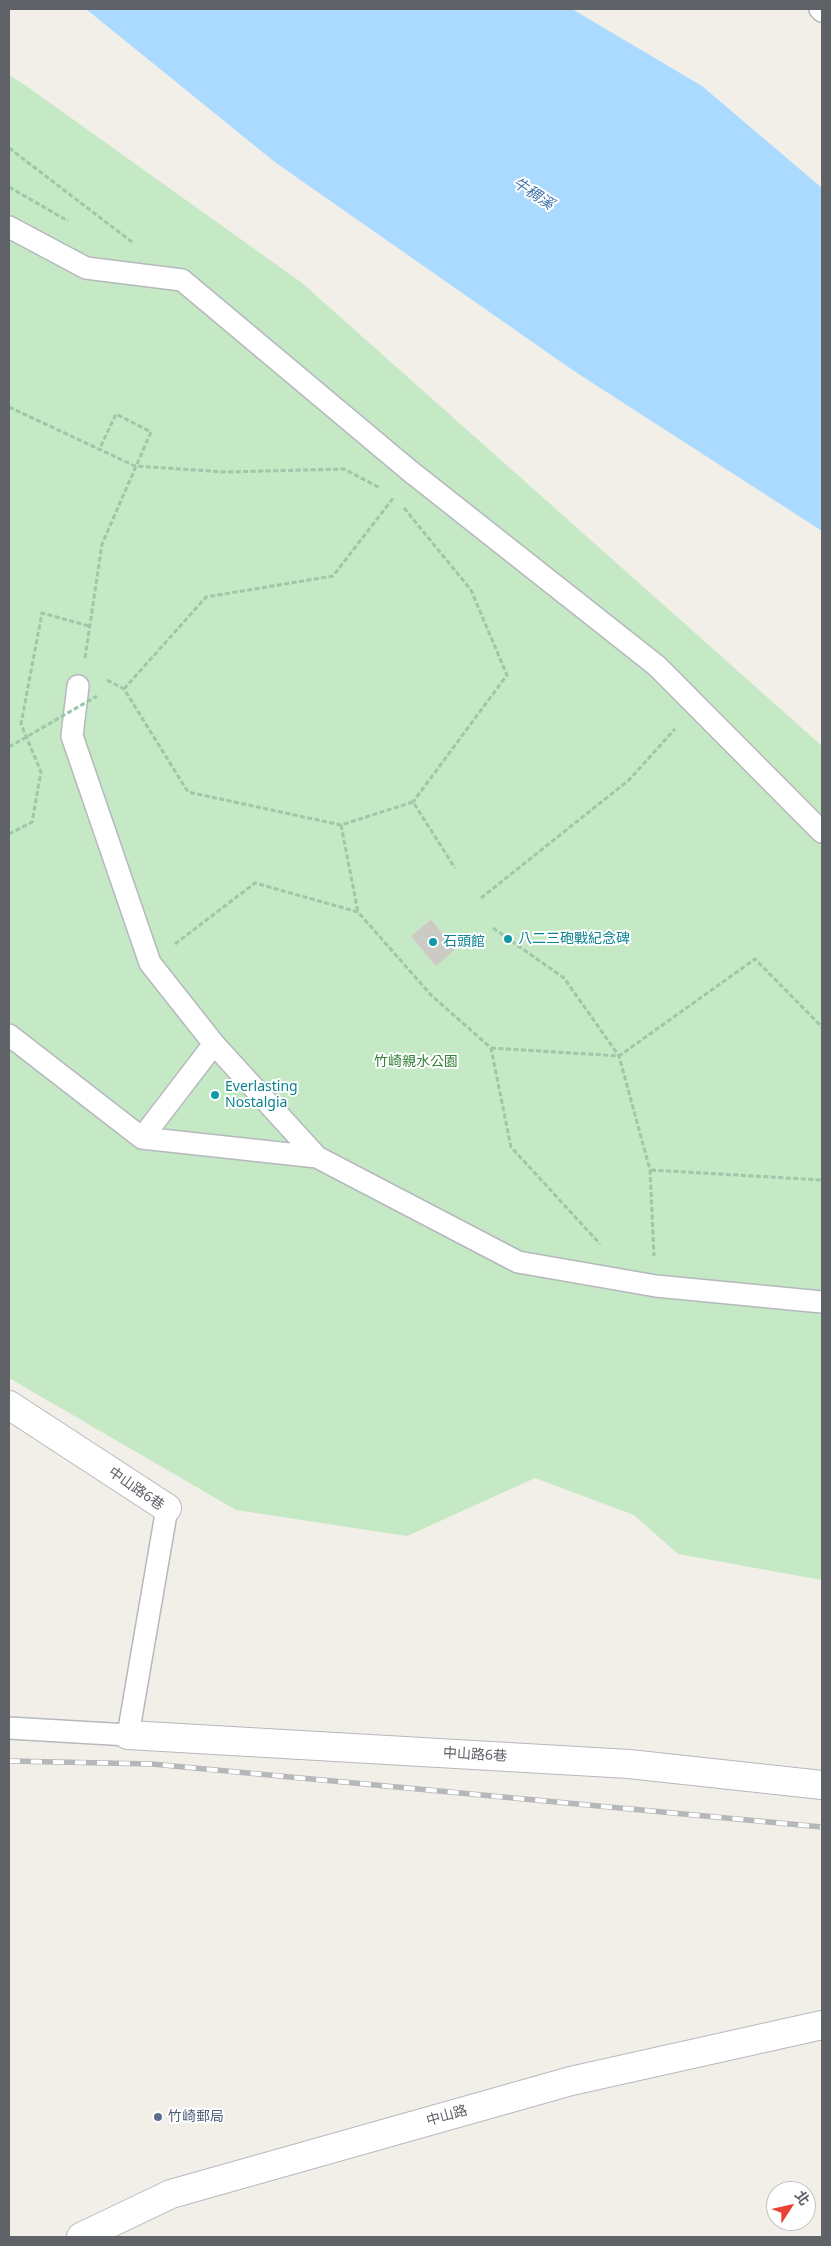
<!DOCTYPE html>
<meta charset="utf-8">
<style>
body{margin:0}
#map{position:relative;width:831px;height:2246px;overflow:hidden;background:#f1efe8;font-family:"Noto Sans","Noto Sans TC",sans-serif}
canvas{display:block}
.frame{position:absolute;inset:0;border:10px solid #5f6368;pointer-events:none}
.north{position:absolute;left:766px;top:2181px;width:50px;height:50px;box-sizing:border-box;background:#fff;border:1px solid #bfc1c3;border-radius:50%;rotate:55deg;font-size:14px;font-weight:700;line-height:20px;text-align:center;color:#5f6368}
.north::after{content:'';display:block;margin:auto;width:18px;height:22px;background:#ea4335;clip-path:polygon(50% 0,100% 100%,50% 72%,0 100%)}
</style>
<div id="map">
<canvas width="831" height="2246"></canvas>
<div class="frame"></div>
<div class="north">北</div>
</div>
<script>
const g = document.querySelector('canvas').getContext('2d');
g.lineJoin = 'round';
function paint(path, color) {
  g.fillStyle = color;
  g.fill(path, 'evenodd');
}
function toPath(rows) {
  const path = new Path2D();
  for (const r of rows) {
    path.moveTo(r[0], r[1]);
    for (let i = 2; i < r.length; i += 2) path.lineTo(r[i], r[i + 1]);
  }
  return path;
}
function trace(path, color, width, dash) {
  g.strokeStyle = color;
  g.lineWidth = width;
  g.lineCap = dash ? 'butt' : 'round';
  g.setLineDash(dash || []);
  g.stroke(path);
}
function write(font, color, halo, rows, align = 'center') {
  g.font = font + ' "Noto Sans","Noto Sans TC",sans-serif';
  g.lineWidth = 4;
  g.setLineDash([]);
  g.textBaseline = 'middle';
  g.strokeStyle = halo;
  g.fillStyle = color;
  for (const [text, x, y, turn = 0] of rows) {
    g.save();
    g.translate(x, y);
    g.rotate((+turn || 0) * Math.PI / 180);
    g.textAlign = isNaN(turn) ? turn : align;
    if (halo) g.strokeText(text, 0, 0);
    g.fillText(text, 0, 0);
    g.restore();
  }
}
paint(toPath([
 [9,75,25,85,302,283,822,746,822,1580,678,1554,634,1515,535,1478,407,1536,236,1510,9,1378]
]), '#c5e8c5');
paint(toPath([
 [86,9,572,9,702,86,822,188,822,531,574,371,276,163]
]), '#aadaff');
const building = toPath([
 [431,920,455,949,436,966,411,936,431,920]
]);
paint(building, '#cccac5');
trace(building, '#d6d1c6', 1);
const lane = toPath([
 [820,9,822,11],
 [9,227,86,268,182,280,410,471,657,666,822,832],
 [78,686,72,736,150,963,214,1044,317,1157],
 [9,1035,142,1138,317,1157,518,1262,656,1286,822,1302],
 [142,1138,214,1044],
 [9,1728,128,1735,167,1508]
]);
const street = toPath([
 [9,1405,167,1508],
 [128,1735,629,1764,822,1785]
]);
const secondary = toPath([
 [81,2237,171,2194,571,2081,822,2025]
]);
trace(lane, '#b5b8bc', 24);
trace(street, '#b5b8bc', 30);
trace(secondary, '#b6babf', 30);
trace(toPath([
 [9,148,132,242],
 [9,187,68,221],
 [9,407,135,466,226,472,344,469,380,488],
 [404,508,471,590,507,675,413,802],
 [85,658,102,544,151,432,116,414,99,450],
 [107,680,124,689,188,792,341,825,413,802,455,868],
 [124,689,206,597,333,576,394,497],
 [341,825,358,912],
 [9,834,32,822,41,772,21,724,42,613,89,626],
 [481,898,629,780,675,729],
 [493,928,564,978,619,1056,650,1170,654,1256],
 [175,944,255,883,358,912,431,995,491,1048,511,1147,600,1244],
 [491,1048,619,1056,755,959,822,1027],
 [651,1170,822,1180]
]), '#9cc7a9', 3, [5, 2.5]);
trace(lane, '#fff', 21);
trace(street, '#fff', 28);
trace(secondary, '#fff', 28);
const rail = toPath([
 [9,1761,152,1764,822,1827]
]);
trace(rail, '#b6b7b8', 5.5);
trace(rail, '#fff', 4, [11]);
trace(toPath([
 [9,747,97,696]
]), '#9cc7a9', 3, [5, 2.5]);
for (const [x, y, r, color] of [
 [508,939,5,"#0f9aa8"],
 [433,942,5,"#0f9aa8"],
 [215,1095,5,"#0f9aa8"],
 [158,2117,5,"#5c6f8a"]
]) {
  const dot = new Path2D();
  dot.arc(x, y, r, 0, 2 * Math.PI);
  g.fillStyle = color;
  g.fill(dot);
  trace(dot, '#fff', 2);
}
write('14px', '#0d838f', '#fff', [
 ["八二三砲戰紀念碑",518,939],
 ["石頭館",443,942],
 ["Everlasting",225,1087],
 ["Nostalgia",225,1103]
], 'left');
write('14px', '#348238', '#fff', [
 ["竹崎親水公園",416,1062]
]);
write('14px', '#5f6368', '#fff', [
 ["中山路6巷",136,1489,35],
 ["中山路6巷",475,1755,3],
 ["中山路",447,2116,-16]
]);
write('14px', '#4e5e75', '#fff', [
 ["竹崎郵局",168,2117]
], 'left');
write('italic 15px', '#4174aa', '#fff', [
 ["牛稠溪",533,194,33]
]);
</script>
